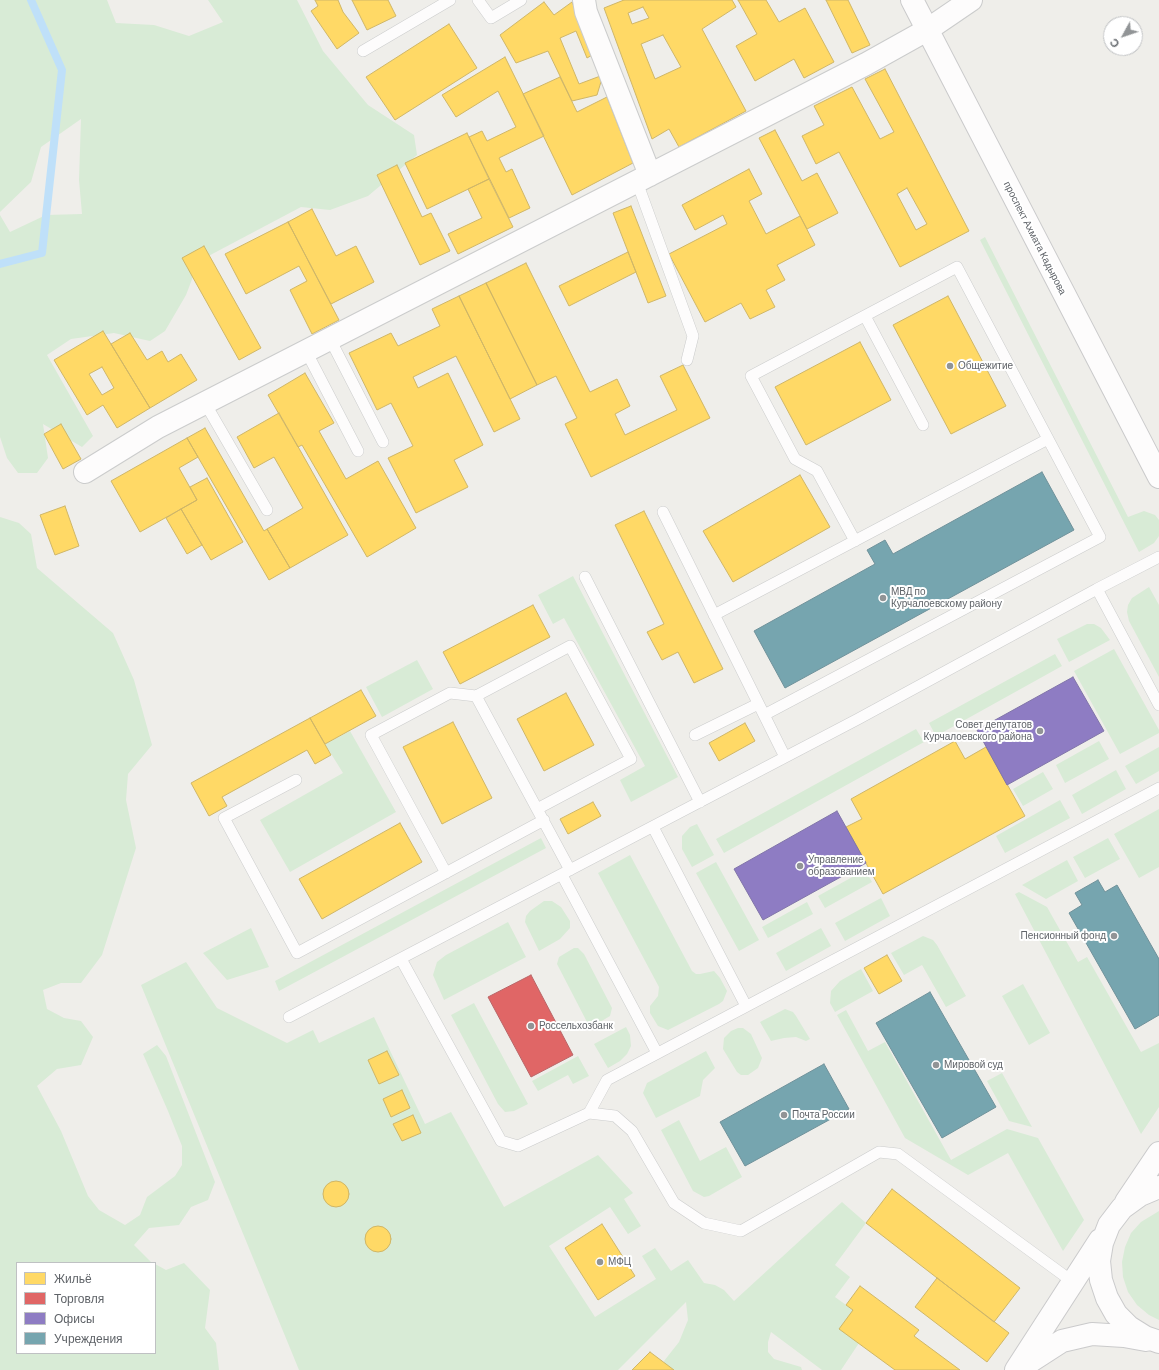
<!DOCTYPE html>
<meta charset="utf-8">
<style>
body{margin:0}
#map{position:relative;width:1159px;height:1370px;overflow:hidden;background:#efeeea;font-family:Barlow,sans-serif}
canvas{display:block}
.legend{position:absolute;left:16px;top:1262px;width:140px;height:92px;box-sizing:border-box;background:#fff;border:1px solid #bfc1c3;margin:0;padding:5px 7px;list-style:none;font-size:12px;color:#5f6368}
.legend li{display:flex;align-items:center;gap:8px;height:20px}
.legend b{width:20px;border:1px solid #bfc1c3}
.north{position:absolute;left:1103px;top:16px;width:40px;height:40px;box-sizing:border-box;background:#fff;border:1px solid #bfc1c3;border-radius:50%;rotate:230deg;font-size:11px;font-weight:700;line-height:16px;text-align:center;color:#5f6368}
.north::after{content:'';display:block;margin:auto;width:14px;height:18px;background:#919496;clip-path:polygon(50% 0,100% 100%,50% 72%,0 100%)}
</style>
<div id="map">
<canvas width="1159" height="1370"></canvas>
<ul class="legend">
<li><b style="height:11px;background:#ffd966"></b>Жильё</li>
<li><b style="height:11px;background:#e06666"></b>Торговля</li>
<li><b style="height:11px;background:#8e7cc3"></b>Офисы</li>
<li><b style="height:11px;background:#76a5af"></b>Учреждения</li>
</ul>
<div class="north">С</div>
</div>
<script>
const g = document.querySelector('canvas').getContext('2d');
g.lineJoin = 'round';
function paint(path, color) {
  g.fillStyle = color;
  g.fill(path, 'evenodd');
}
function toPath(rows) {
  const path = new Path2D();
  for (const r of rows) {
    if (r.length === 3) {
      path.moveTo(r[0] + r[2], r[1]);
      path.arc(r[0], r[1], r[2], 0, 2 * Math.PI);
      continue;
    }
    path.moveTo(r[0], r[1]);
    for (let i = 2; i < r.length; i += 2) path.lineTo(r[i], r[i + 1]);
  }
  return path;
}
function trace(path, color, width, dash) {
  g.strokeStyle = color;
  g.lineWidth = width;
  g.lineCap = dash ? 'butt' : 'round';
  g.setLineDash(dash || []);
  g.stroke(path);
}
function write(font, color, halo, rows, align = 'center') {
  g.font = font + ' Barlow,sans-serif';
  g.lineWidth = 4;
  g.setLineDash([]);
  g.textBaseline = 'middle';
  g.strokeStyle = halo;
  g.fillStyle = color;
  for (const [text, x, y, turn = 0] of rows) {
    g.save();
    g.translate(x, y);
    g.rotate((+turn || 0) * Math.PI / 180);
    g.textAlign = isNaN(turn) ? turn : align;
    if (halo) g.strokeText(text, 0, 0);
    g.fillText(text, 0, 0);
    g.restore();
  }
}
paint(toPath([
 [0,0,107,0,116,23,154,25,189,36,223,22,208,0,297,0,323,51,368,105,414,135,417,155,368,196,330,210,301,207,199,261,186,295,165,331,150,341,114,333,71,339,47,355,93,436,82,447,43,424,48,458,37,473,18,473,7,458,0,437,0,215,10,232,46,215,82,214,79,180,81,119,41,147,31,182,0,212],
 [985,237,1128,517,1144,511,1155,515,1159,520,1159,536,1154,543,1139,552,980,240],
 [0,517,19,523,31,534,37,568,113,633,134,680,152,745,128,774,126,800,136,848,102,955,81,983,61,983,43,990,47,1009,64,1018,81,1021,93,1037,81,1065,57,1069,37,1086,61,1131,88,1196,99,1210,125,1225,140,1215,147,1197,175,1176,182,1165,182,1146,168,1111,143,1054,157,1045,166,1056,215,1182,208,1200,191,1207,179,1225,149,1228,134,1245,152,1263,17,1263,17,1353,155,1353,155,1264,166,1270,184,1263,210,1290,205,1328,216,1343,219,1370,0,1370],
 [573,576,678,777,631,802,620,780,645,766,564,618,553,624,538,595],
 [1149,587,1159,605,1159,677,1129,621,1127,612,1128,605,1132,598],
 [1087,624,1094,624,1101,628,1110,640,1069,662,1057,639],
 [1114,649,1159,730,1159,733,1120,754,1074,671],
 [1055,654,1062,666,936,736,929,723],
 [417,660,433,689,382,717,366,687],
 [916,729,924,742,724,853,716,839],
 [350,731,396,812,290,872,260,820,343,773,325,744],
 [1099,741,1109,759,1065,783,1056,765],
 [1159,747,1159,771,1136,784,1125,766],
 [1116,770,1126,789,1082,814,1072,795],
 [1043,772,1053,789,1023,806,1013,789],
 [1060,800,1070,818,1005,853,996,836],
 [1159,809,1159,867,1139,878,1114,834],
 [697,824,714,855,692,867,682,849,682,836,690,827],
 [541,838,546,848,279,991,275,981],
 [1108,838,1120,859,1085,878,1073,857],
 [630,855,692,971,696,974,700,974,714,971,720,978,727,991,723,1001,719,1004,668,1030,658,1026,650,1013,650,1006,658,996,659,987,598,873],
 [1067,860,1078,881,1046,899,1022,885],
 [716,862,759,940,739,951,696,873],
 [865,870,872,882,825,908,818,896],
 [1019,892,1047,907,1078,962,1087,957,1141,1052,1159,1043,1159,1107,1141,1134,1015,894],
 [881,898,890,916,845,941,835,923],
 [544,901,552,901,561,907,570,921,570,928,560,939,539,951,525,922,526,916,530,911],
 [807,902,813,914,768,938,762,927],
 [508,922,526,957,444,1000,433,975,437,962,446,955],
 [251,928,269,967,227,980,203,953],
 [821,928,831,946,786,971,776,953],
 [923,936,933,940,937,945,966,996,946,1007,922,965,904,975,891,953],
 [574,948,578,948,584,954,612,1008,610,1016,595,1025,587,1022,557,964,559,957],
 [186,962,217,1008,287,1043,313,1030,319,1043,374,1017,425,1124,451,1112,504,1207,598,1155,633,1193,624,1199,641,1226,628,1234,610,1207,549,1246,595,1317,656,1279,642,1256,655,1248,671,1271,688,1260,704,1283,715,1285,724,1290,734,1301,842,1202,866,1223,835,1265,850,1277,835,1297,853,1310,859,1343,841,1370,822,1370,771,1332,768,1342,768,1352,774,1359,801,1367,802,1370,666,1370,664,1361,679,1342,688,1320,686,1302,618,1370,299,1370,141,985],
 [861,969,873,991,835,1012,830,1003,831,991,840,981],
 [1023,984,1050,1033,1029,1045,1002,996],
 [474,1003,528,1104,514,1111,505,1112,498,1104,451,1015],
 [785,1009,793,1012,796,1016,810,1039,806,1041,796,1037,784,1038,771,1041,760,1022],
 [846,1010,868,1051,885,1042,951,1160,1007,1129,1038,1138,1084,1220,1063,1251,1008,1153,968,1175,905,1138,837,1015],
 [626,1027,630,1035,631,1046,627,1054,620,1061,608,1068,594,1044],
 [738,1028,743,1028,751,1034,762,1058,758,1068,748,1075,741,1075,737,1072,723,1049,724,1038,731,1031],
 [706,1051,715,1068,703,1080,700,1096,656,1118,643,1093,647,1083],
 [578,1056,589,1076,573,1084,568,1075,538,1091,532,1081],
 [1002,1073,1032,1127,1009,1121,987,1081],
 [679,1120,700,1161,726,1147,742,1177,709,1196,704,1197,693,1191,661,1130],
 [1159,1211,1159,1320,1149,1315,1137,1305,1128,1292,1123,1277,1122,1262,1125,1247,1131,1233,1141,1222]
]), '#d8ebd6');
const homes = toPath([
 [315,0,338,0,343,12,359,33,337,49,311,11,318,6,315,0],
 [352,0,388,0,396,16,367,30,352,0],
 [624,0,732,0,736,7,702,29,746,111,679,147,669,129,652,139,604,8,624,0],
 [643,7,649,18,632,24,628,13,643,7],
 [663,35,681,67,655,79,641,44,663,35],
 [738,0,766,0,779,22,805,8,834,62,804,78,794,59,755,81,736,46,757,34,738,0],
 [826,0,848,0,870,45,852,53,826,0],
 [544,2,554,15,572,2,594,54,587,58,576,31,560,38,579,84,603,75,597,95,572,101,548,51,516,63,500,35,544,2],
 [449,24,477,68,395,120,366,77,449,24],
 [505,57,544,136,499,158,506,172,512,169,530,208,509,218,469,137,482,131,487,141,516,127,498,91,456,117,442,95,505,57],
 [885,69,969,231,900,267,839,152,816,164,802,136,824,125,814,106,852,87,880,139,894,132,865,79,885,69],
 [907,188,927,224,916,230,897,194,907,188],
 [560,77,577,112,607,97,633,163,572,195,523,94,560,77],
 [775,130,802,181,817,173,838,213,807,229,759,138,775,130],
 [467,133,489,179,427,209,405,163,467,133],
 [397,165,422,217,431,213,450,251,420,265,377,175,397,165],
 [749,169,762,194,749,201,766,234,800,216,815,245,777,265,785,280,766,290,775,307,750,319,741,303,705,322,669,254,727,224,723,215,695,230,682,205,749,169],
 [489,179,513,227,458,254,448,234,482,218,468,189,489,179],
 [631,206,666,296,648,303,613,213,631,206],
 [312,209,336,256,356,246,374,282,331,304,288,222,312,209],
 [288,222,339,320,312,334,290,290,307,281,299,266,246,294,225,254,288,222],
 [204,246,261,348,239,360,182,258,204,246],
 [628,252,636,272,569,306,559,286,628,252],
 [526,263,590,392,617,379,630,406,615,414,625,435,677,410,660,376,683,365,710,418,591,477,565,424,577,418,556,376,537,385,486,283,526,263],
 [486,283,537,385,510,399,459,296,486,283],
 [459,296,520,419,494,432,456,356,413,377,418,388,448,373,483,445,454,460,468,487,416,513,388,458,413,446,391,403,377,410,349,353,391,333,398,346,440,326,432,309,459,296],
 [948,296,1006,406,951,434,893,325,948,296],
 [103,331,150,408,117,428,103,405,87,415,54,360,103,331],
 [102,367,114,388,102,395,89,374,102,367],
 [130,333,147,360,162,351,168,362,181,354,197,380,150,408,111,344,130,333],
 [860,342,891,400,806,445,775,387,860,342],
 [305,373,334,423,319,431,346,479,378,461,416,528,367,557,302,445,298,447,268,395,305,373],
 [279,413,348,535,290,568,267,529,303,508,274,457,254,468,237,437,279,413],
 [61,424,81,459,63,469,44,434,61,424],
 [205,428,264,531,267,529,290,568,269,580,187,438,205,428],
 [187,438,198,457,179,468,197,500,140,532,111,481,187,438],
 [800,475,830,527,733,582,703,531,800,475],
 [207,478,243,542,211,560,181,509,197,500,190,487,207,478],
 [65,506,79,546,55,555,40,515,65,506],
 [181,509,202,545,187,554,166,518,181,509],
 [644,511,723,669,694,683,678,652,662,660,647,632,664,624,615,525,644,511],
 [533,605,550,637,460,684,443,652,533,605],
 [361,690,376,716,325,744,310,718,361,690],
 [566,693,594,745,544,771,517,719,566,693],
 [310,718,331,755,315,764,307,750,222,797,227,806,209,816,191,783,310,718],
 [453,722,492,798,442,824,403,747,453,722],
 [745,723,755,741,719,761,709,743,745,723],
 [955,741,965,759,986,747,1025,816,883,894,846,827,862,819,851,799,955,741],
 [593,802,601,816,568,834,560,819,593,802],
 [400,823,422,862,322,919,299,879,400,823],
 [887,955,902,981,879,994,864,968,887,955],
 [387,1051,399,1075,379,1084,368,1060,387,1051],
 [402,1090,410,1108,391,1117,383,1099,402,1090],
 [413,1115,421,1133,402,1141,393,1124,413,1115],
 [336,1194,13],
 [892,1189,1020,1288,994,1322,866,1223,892,1189],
 [602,1224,635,1276,598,1300,565,1248,602,1224],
 [378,1239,13],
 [937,1278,1009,1333,987,1362,915,1307,937,1278],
 [860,1286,919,1330,914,1336,960,1370,895,1370,839,1329,853,1310,846,1305,860,1286],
 [650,1352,674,1370,632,1370,650,1352]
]);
paint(homes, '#ffd966');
trace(homes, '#cfb667', 1);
const shops = toPath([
 [531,975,573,1055,531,1077,488,997,531,975]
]);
paint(shops, '#e06666');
trace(shops, '#b96567', 1);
const offices = toPath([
 [1073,677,1104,731,1007,785,977,730,1073,677],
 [837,811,866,863,763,920,734,869,837,811]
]);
paint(offices, '#8e7cc3');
trace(offices, '#8074a8', 1);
const public = toPath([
 [1042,472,1074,530,785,688,754,631,875,564,867,550,885,540,893,554,1042,472],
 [1098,880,1105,892,1117,885,1159,959,1159,1015,1135,1029,1069,913,1082,905,1075,893,1098,880],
 [930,992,996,1107,942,1138,876,1023,930,992],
 [824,1064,849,1109,745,1166,720,1122,824,1064]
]);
paint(public, '#76a5af');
trace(public, '#6f919a', 1);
trace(toPath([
 [0,264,42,253,62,70,31,0]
]), '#bfe0f9', 8);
const lane = toPath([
 [478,0,491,18,521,0],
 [363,51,450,0],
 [637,182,693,336,687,360],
 [865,316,923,425],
 [330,339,383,442],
 [306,351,358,451],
 [205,403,267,510],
 [663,512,785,757],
 [585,577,700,802],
 [1097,589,1159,557],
 [714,615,1048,439],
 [476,696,570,870],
 [764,715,1100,537,957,267,751,376,795,459,817,471,855,541],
 [695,735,758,704],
 [296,780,224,818,297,953,544,820],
 [653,827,746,1006],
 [446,873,371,735,450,693,476,696,570,646,631,759,537,809],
 [562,875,657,1053],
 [401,959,501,1141,518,1146,589,1113,615,1116,632,1131,674,1203,704,1223,741,1231,879,1152,898,1154,1073,1282],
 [289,1017,858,719,1097,589,1159,705],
 [589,1113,607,1080,1159,788]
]);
const street = toPath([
 [584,0,586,12,650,175],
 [85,472,158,427,866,64,927,30,971,0]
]);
const secondary = toPath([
 [912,0,1159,477],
 [1159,1187,1140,1195,1122,1208,1109,1225,1102,1243,1099,1261,1101,1280,1107,1298,1116,1314,1129,1327,1145,1337,1159,1342],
 [1126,1202,1159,1153],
 [1016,1370,1100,1240],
 [1022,1370,1031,1361,1062,1341,1092,1334,1124,1336,1146,1340]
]);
trace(lane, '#cbcccc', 12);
trace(street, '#cbcccc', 24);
trace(secondary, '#cacacb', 24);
trace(lane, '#fdfcfc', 11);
trace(street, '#fdfcfc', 22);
trace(secondary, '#fdfcfc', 22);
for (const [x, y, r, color] of [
 [950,366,4,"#919496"],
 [883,598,4,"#919496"],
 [1040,731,4,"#919496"],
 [800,866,4,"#919496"],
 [1114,936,4,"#919496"],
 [531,1026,4,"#919496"],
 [936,1065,4,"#919496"],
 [784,1115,4,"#919496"],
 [600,1262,4,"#919496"]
]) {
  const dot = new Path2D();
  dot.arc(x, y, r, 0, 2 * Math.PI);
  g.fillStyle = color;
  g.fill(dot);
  trace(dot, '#fff', 1.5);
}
write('10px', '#5f6368', '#fff', [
 ["проспект Ахмата Кадырова",1035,238,63]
]);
write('10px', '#5f6368', '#fff', [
 ["Общежитие",958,366],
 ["МВД по",891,592],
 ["Курчалоевскому району",891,604],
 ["Совет депутатов",1032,725,"right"],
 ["Курчалоевского района",1032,737,"right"],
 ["Управление",808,860],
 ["образованием",808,872],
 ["Пенсионный фонд",1106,936,"right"],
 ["Россельхозбанк",539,1026],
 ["Мировой суд",944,1065],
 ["Почта России",792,1115],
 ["МФЦ",608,1262]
], 'left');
</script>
